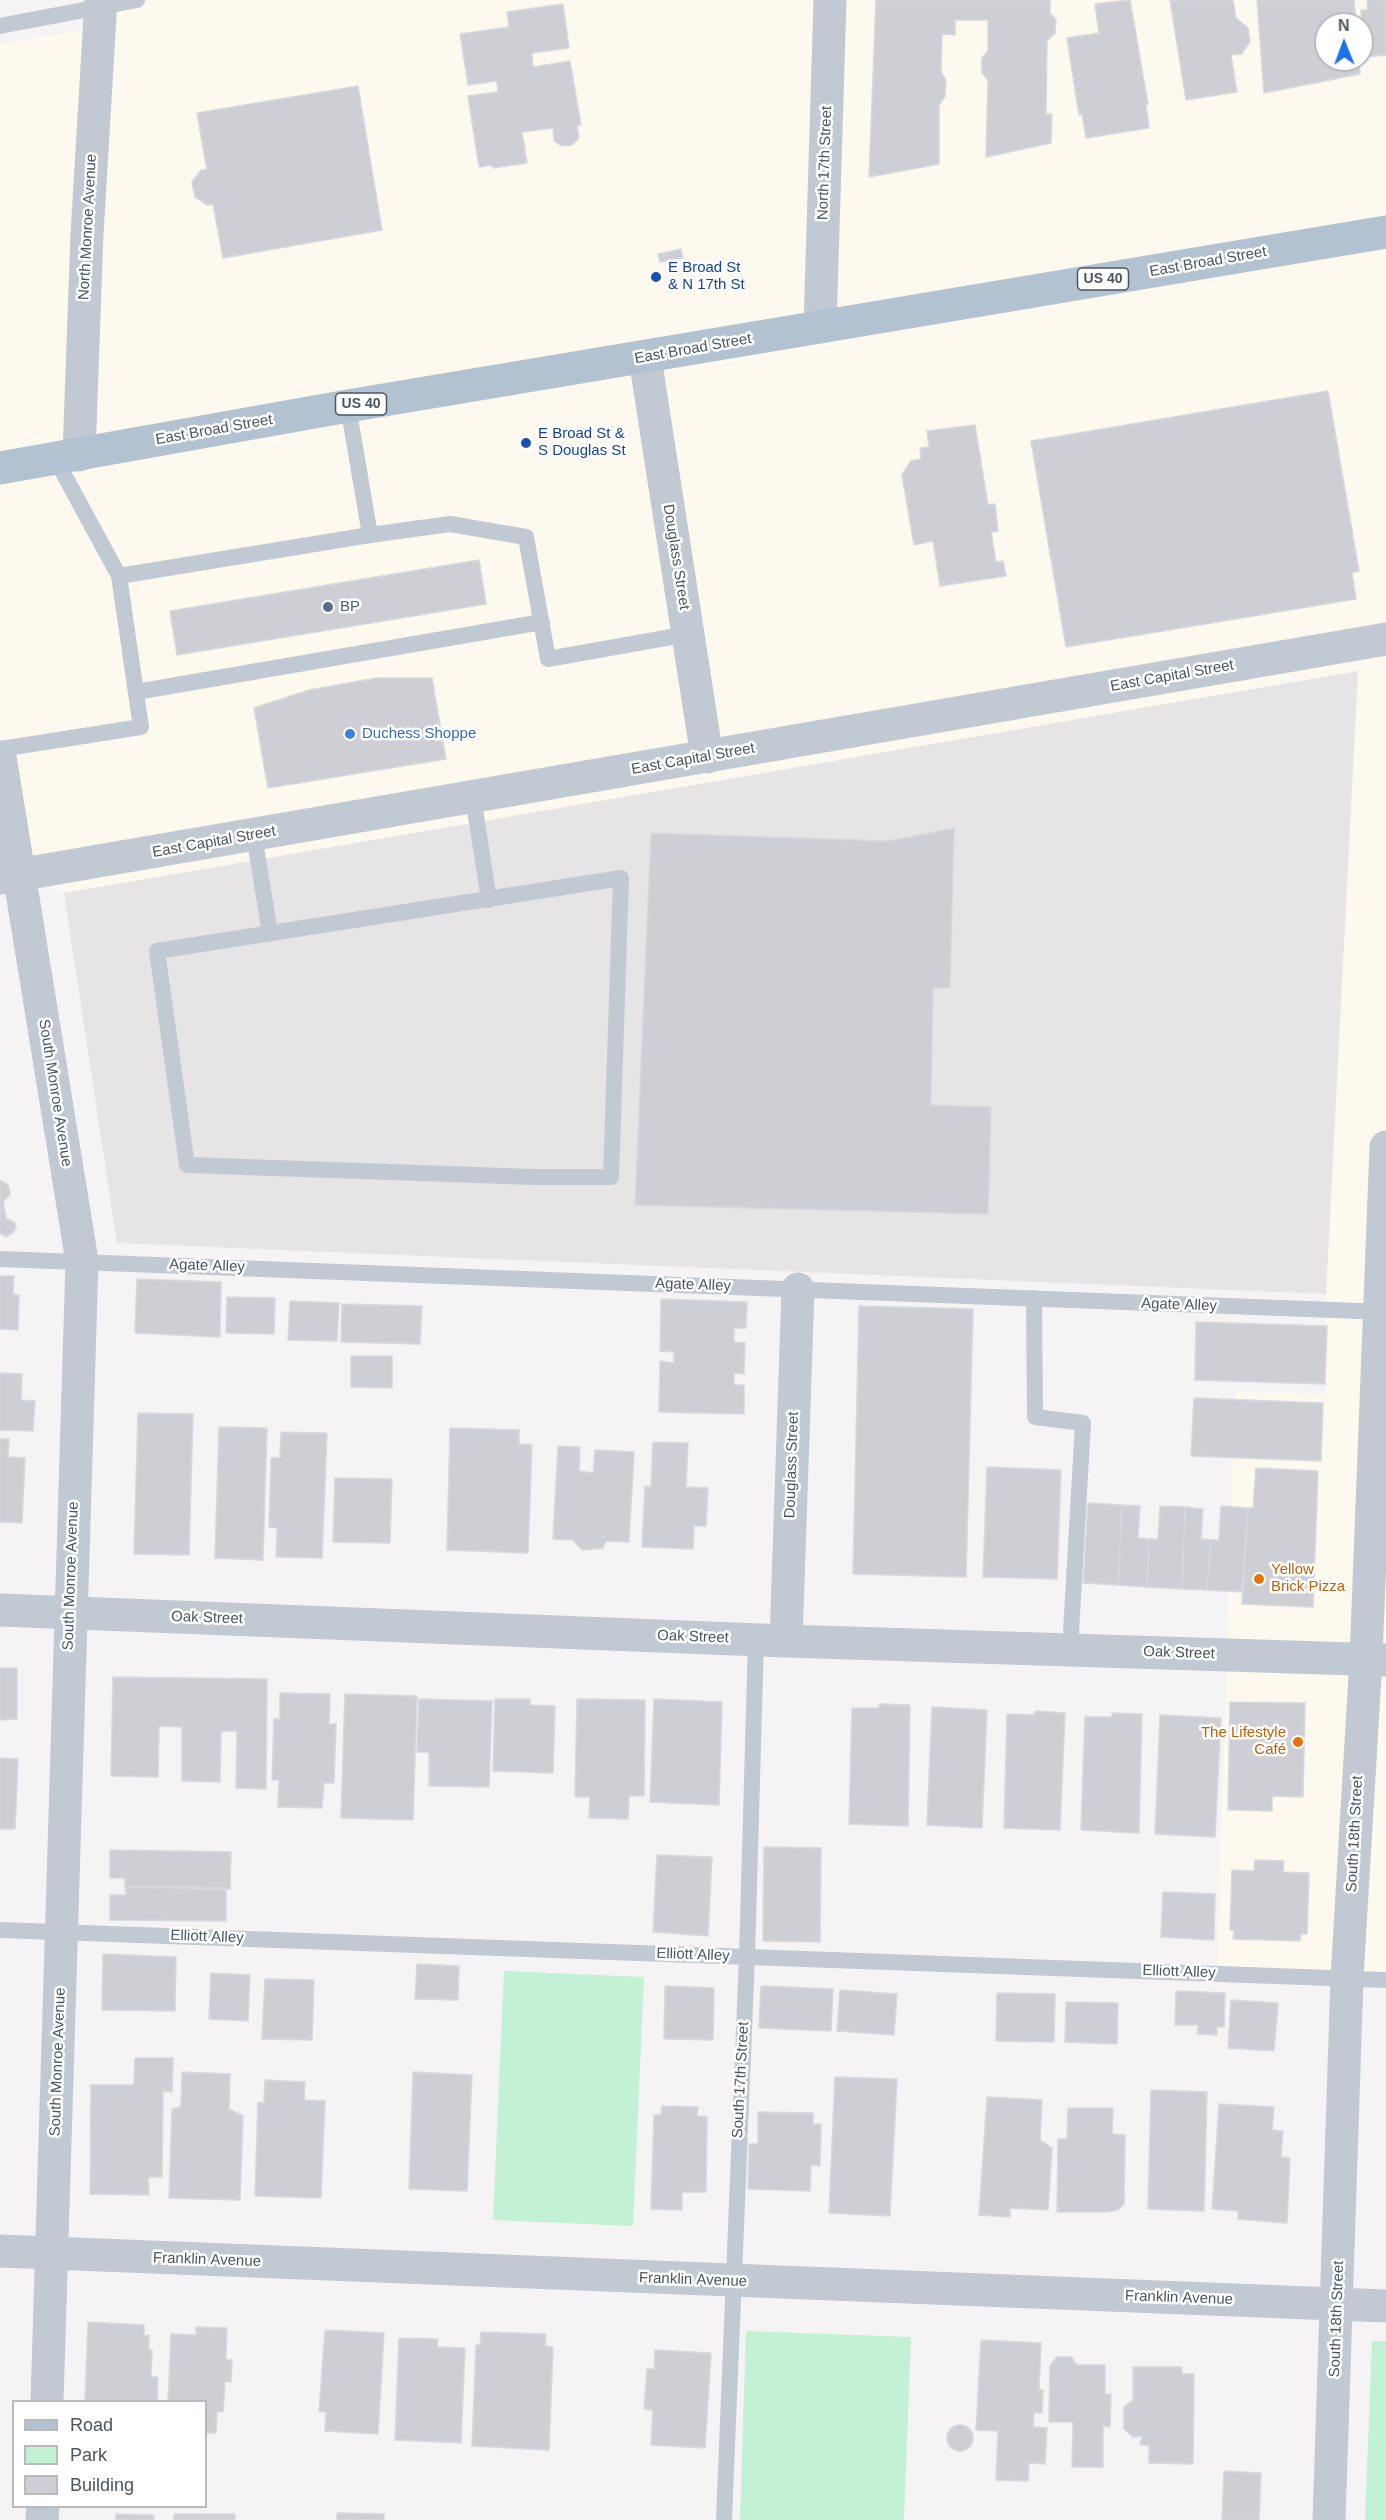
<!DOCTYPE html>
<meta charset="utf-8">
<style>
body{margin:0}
#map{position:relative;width:1386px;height:2520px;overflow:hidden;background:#f5f3f3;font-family:Arial,sans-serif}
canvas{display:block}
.legend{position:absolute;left:12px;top:2400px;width:195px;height:108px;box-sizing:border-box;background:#fff;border:2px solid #b7bbc0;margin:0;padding:8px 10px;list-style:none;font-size:18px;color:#4a5661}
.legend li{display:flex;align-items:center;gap:12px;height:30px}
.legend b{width:30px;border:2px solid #b7bbc0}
.north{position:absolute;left:1314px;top:12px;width:60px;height:60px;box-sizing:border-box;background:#fff;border:2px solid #b7bbc0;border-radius:50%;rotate:359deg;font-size:16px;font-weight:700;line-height:24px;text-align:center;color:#4a5661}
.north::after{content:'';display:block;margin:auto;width:21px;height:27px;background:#1a73e8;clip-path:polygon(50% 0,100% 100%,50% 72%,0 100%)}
</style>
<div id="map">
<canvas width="1386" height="2520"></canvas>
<ul class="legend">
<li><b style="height:8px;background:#b3c2d1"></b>Road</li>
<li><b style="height:16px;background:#c3f1d5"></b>Park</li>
<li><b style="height:16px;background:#cdcfd5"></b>Building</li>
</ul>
<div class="north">N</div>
</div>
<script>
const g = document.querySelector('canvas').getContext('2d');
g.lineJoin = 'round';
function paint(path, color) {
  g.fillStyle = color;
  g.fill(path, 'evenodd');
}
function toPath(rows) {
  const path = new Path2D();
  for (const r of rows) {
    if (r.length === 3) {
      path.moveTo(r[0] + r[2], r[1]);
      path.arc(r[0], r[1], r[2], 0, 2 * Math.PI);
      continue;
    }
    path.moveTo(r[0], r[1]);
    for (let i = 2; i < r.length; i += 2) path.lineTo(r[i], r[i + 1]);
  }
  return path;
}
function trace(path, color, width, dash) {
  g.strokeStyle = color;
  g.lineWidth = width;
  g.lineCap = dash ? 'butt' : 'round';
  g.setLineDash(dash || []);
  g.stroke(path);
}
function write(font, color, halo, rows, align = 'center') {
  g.font = font + ' Arial,sans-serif';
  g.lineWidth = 5;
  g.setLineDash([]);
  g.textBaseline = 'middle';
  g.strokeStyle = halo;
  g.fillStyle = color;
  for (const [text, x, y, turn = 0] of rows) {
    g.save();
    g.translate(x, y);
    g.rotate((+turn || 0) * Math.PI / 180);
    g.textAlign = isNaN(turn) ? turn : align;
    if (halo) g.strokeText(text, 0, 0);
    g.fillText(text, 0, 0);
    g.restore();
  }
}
paint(toPath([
 [90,0,1386,0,1386,1980,1217,1972,1235,1391,1326,1394,1326,1294,1358,671,64,893,16,866,0,868,0,44,88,29],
 [1326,24,1362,24,1362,60,1326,60]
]), '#fdf9ef');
paint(toPath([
 [1358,671,1326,1294,117,1243,64,893]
]), '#e6e4e5');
paint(toPath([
 [504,1971,644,1977,633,2226,493,2220],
 [746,2331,911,2337,904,2520,740,2520],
 [1372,2341,1386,2341,1386,2520,1365,2520]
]), '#c3f1d5');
const building = toPath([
 [876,0,1050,0,1050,13,1056,20,1055,33,1047,41,1046,114,1052,114,1051,143,986,157,988,80,982,73,982,58,988,51,988,20,955,20,955,35,942,34,941,72,946,80,945,96,939,105,939,164,869,177,876,0],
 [1130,0,1148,104,1146,105,1149,128,1086,138,1082,114,1079,115,1067,38,1099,33,1095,4,1130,0],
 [1170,0,1233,0,1236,18,1248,28,1250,41,1242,54,1231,55,1237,92,1186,100,1170,0],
 [1257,0,1354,0,1356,24,1326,24,1326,60,1359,60,1360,74,1264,93,1257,0],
 [1367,0,1386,0,1386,55,1364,57,1361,10,1368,10,1367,0],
 [563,4,569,48,532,53,533,67,570,61,581,125,577,125,579,138,572,145,562,146,554,141,553,128,522,132,527,163,493,168,492,165,479,167,468,96,498,92,497,81,468,85,460,34,509,27,507,12,563,4],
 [358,86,382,230,223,258,213,204,207,205,195,197,192,182,201,170,207,170,197,113,358,86],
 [681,249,683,258,660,262,658,254,681,249],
 [1328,391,1359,571,1352,573,1356,599,1066,647,1031,441,1328,391],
 [975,425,988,505,995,504,998,531,991,532,996,562,1003,561,1006,576,940,586,933,541,914,545,902,475,911,461,921,459,920,448,929,447,927,431,975,425],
 [479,560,486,604,177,655,170,611,479,560],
 [377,678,432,678,446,759,268,788,254,708,309,690,377,678],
 [954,828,950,988,933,988,931,1105,991,1107,988,1214,635,1205,651,833,888,841,954,828],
 [0,1180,8,1185,10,1195,3,1201,6,1218,15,1223,16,1227,14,1232,6,1237,0,1233,0,1180],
 [0,1276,14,1276,13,1294,19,1295,18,1330,0,1329,0,1276],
 [137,1279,221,1282,220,1337,135,1333,137,1279],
 [227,1297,275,1298,274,1334,226,1333,227,1297],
 [661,1299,747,1302,746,1328,734,1328,734,1342,745,1343,744,1374,734,1373,734,1385,744,1385,744,1414,659,1412,660,1361,674,1363,674,1352,660,1351,661,1299],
 [290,1301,339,1303,337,1341,288,1340,290,1301],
 [342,1304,422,1306,420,1344,341,1342,342,1304],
 [859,1306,973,1309,966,1577,853,1574,859,1306],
 [1196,1322,1327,1326,1325,1384,1195,1380,1196,1322],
 [351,1356,392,1356,392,1388,351,1387,351,1356],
 [0,1373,22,1374,21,1400,35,1401,33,1431,0,1430,0,1373],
 [1194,1398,1323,1403,1321,1461,1191,1456,1194,1398],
 [138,1413,193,1414,189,1555,134,1554,138,1413],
 [219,1427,267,1428,263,1560,215,1558,219,1427],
 [450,1428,519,1430,519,1444,532,1445,528,1553,447,1550,450,1428],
 [281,1432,327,1433,322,1558,276,1557,277,1528,269,1527,271,1458,280,1458,281,1432],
 [0,1439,9,1439,8,1457,25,1458,22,1523,0,1522,0,1439],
 [653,1442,688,1443,686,1487,708,1488,706,1526,694,1526,693,1549,642,1547,645,1486,651,1487,653,1442],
 [558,1446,580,1447,579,1471,593,1473,595,1450,634,1452,629,1542,606,1541,603,1548,582,1550,573,1540,553,1539,558,1446],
 [987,1467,1061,1470,1057,1579,983,1577,987,1467],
 [1256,1468,1318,1471,1313,1607,1242,1604,1248,1508,1253,1508,1256,1468],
 [335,1478,392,1479,390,1543,333,1542,335,1478],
 [1088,1503,1122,1505,1118,1585,1083,1583,1088,1503],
 [1122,1505,1140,1506,1138,1538,1149,1539,1147,1587,1118,1585,1122,1505],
 [1160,1506,1185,1507,1182,1589,1147,1587,1149,1539,1158,1539,1160,1506],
 [1221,1506,1248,1508,1242,1592,1207,1590,1211,1540,1219,1540,1221,1506],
 [1185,1507,1203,1509,1201,1539,1211,1540,1207,1590,1182,1589,1185,1507],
 [0,1668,17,1668,17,1719,0,1720,0,1668],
 [113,1677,267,1679,266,1789,236,1788,237,1731,221,1731,220,1782,182,1781,182,1727,159,1726,158,1777,111,1776,113,1677],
 [280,1693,330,1694,329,1724,336,1724,334,1783,324,1783,322,1808,278,1807,279,1780,272,1780,274,1719,280,1719,280,1693],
 [345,1694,417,1696,413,1820,341,1818,345,1694],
 [419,1699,492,1701,489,1787,429,1786,429,1752,417,1752,419,1699],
 [495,1699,530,1699,530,1705,555,1706,553,1773,493,1771,495,1699],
 [577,1699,645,1700,644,1796,629,1796,628,1819,589,1818,590,1797,575,1797,577,1699],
 [654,1699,722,1702,719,1805,650,1802,654,1699],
 [1230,1702,1305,1703,1303,1797,1272,1796,1272,1811,1228,1810,1230,1702],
 [879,1704,910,1705,908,1826,849,1824,852,1708,879,1708,879,1704],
 [932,1707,987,1710,982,1828,927,1825,932,1707],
 [1036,1711,1065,1713,1060,1830,1004,1828,1007,1714,1033,1715,1036,1711],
 [1112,1713,1142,1714,1139,1833,1081,1830,1085,1717,1112,1717,1112,1713],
 [1160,1715,1221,1718,1215,1837,1155,1834,1160,1715],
 [0,1758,18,1759,15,1829,0,1829,0,1758],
 [764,1847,821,1848,820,1942,763,1941,764,1847],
 [110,1850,231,1852,230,1889,125,1887,125,1878,110,1878,110,1850],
 [657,1855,712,1857,708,1936,653,1932,657,1855],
 [1255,1860,1284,1861,1283,1872,1309,1873,1307,1934,1301,1934,1300,1941,1233,1939,1234,1930,1230,1930,1232,1870,1254,1871,1255,1860],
 [125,1887,226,1888,226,1921,110,1920,110,1895,126,1895,125,1887],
 [1163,1892,1215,1894,1214,1940,1161,1937,1163,1892],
 [103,1954,176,1957,175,2011,102,2010,103,1954],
 [417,1964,459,1966,458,2000,415,1999,417,1964],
 [211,1973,250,1975,248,2021,209,2019,211,1973],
 [265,1979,314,1980,312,2040,262,2039,265,1979],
 [665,1986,714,1988,713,2040,664,2039,665,1986],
 [761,1986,833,1989,831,2031,759,2028,761,1986],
 [840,1990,897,1994,894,2035,837,2031,840,1990],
 [1176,1991,1225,1993,1224,2027,1217,2027,1217,2035,1197,2034,1198,2025,1175,2025,1176,1991],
 [997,1993,1055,1994,1054,2042,996,2041,997,1993],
 [1231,2000,1278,2003,1274,2051,1228,2048,1231,2000],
 [1066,2002,1118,2003,1117,2044,1065,2042,1066,2002],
 [135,2058,173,2058,172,2092,163,2091,162,2177,148,2177,149,2195,90,2194,91,2085,134,2085,135,2058],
 [182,2072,230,2074,229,2109,243,2116,240,2200,169,2198,172,2109,181,2107,182,2072],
 [413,2072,472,2075,467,2191,409,2189,413,2072],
 [835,2077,897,2079,890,2216,829,2213,835,2077],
 [265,2080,305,2082,304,2100,325,2101,321,2198,255,2196,258,2102,264,2103,265,2080],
 [1151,2090,1207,2092,1204,2211,1148,2209,1151,2090],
 [987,2097,1042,2100,1040,2140,1052,2148,1048,2210,1010,2208,1010,2217,979,2215,987,2097],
 [1219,2104,1274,2107,1272,2130,1283,2131,1281,2157,1290,2158,1287,2223,1238,2219,1238,2211,1212,2209,1219,2104],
 [662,2106,698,2107,697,2116,707,2117,706,2192,682,2192,682,2210,651,2209,654,2115,661,2115,662,2106],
 [1068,2108,1113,2108,1112,2134,1125,2135,1124,2204,1118,2210,1108,2212,1057,2212,1058,2139,1067,2139,1068,2108],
 [758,2112,813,2113,813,2124,821,2124,820,2166,811,2165,810,2191,748,2189,749,2144,758,2144,758,2112],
 [88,2322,144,2325,144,2336,149,2335,149,2349,152,2350,151,2377,158,2377,157,2402,85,2402,88,2322],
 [196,2327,227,2328,226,2360,232,2360,231,2382,225,2382,223,2412,217,2411,216,2433,206,2433,206,2402,168,2402,171,2334,196,2335,196,2327],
 [325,2330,384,2333,378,2434,325,2431,326,2412,319,2412,325,2330],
 [481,2332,546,2334,545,2346,553,2347,549,2450,472,2446,476,2345,480,2345,481,2332],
 [399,2338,438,2339,437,2347,465,2348,461,2443,395,2440,399,2338],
 [981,2340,1041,2343,1039,2389,1043,2390,1042,2413,1034,2413,1033,2427,1047,2428,1045,2464,1029,2463,1028,2481,996,2480,998,2431,976,2430,981,2340],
 [655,2350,711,2353,705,2448,651,2445,653,2410,644,2409,647,2369,654,2369,655,2350],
 [1057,2357,1071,2357,1077,2365,1105,2365,1105,2394,1111,2394,1110,2427,1103,2426,1103,2467,1072,2467,1073,2422,1049,2422,1050,2366,1057,2357],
 [1133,2367,1182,2367,1182,2374,1194,2374,1193,2464,1149,2463,1149,2445,1140,2445,1142,2436,1133,2437,1124,2429,1124,2407,1133,2400,1133,2367],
 [960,2438,13],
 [1224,2471,1261,2473,1259,2520,1222,2520,1224,2471],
 [337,2513,384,2514,384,2520,337,2520,337,2513],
 [116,2514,154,2515,154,2520,116,2520,116,2514],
 [174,2514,235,2514,235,2520,174,2520,174,2514]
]);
paint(building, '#cdcfd5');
trace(building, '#d7d9de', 1.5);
trace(toPath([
 [0,26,137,0],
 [55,458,119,576,370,535,348,406],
 [370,535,450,524,526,537,548,659,688,634],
 [136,692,542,622],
 [0,749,141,727,119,576],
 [473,797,489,900],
 [254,835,270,933],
 [621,878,611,1177,534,1177,187,1165,157,951,621,878],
 [0,1259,1385,1312],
 [1034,1298,1035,1417,1083,1423,1070,1650],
 [0,1930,1386,1980],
 [724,2520,747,1957,756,1639]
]), '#c1cad2', 16);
trace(toPath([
 [820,327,830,0],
 [645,358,707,757],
 [79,455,87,234,101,0],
 [0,757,82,1261,47,2402],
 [0,878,1386,639],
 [0,1610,786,1641,1386,1660],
 [786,1641,798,1289],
 [0,2251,1386,2306],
 [42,2520,43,2506],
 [1329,2520,1347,1978,1366,1659,1386,1147]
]), '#c1cad2', 33);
trace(toPath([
 [0,468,348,406,1386,232]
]), '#b3c2d1', 33);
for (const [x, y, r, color] of [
 [656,277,6,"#1a4fb4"],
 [526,443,6,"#1a4fb4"],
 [328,607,6,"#5c6f8a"],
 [350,734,6,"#3f7fe0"],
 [1259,1579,6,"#e8710a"],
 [1298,1742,6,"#e8710a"]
]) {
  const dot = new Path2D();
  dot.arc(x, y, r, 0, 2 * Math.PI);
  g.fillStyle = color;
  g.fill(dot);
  trace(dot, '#fff', 2);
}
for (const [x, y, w] of [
 [1103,279,51],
 [361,404,51]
]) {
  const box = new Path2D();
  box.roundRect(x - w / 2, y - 11, w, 22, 4.5);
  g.fillStyle = '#fff';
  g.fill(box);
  trace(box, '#4a5661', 1.5);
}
write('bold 14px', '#4a5661', null, [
 ["US 40",1103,279],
 ["US 40",361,404]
]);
write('15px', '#4a5661', '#fff', [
 ["North 17th Street",825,163,-88],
 ["North Monroe Avenue",88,227,-87],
 ["East Broad Street",1208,262,-10],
 ["East Broad Street",693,349,-10],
 ["East Broad Street",214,430,-10],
 ["Douglass Street",676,557,81],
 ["East Capital Street",1172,676,-10],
 ["East Capital Street",693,759,-10],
 ["East Capital Street",214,842,-10],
 ["South Monroe Avenue",55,1093,81],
 ["Agate Alley",207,1266,2],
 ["Agate Alley",693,1285,2],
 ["Agate Alley",1179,1305,2],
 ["Douglass Street",792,1465,-88],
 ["South Monroe Avenue",71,1576,-88],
 ["Oak Street",207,1618,2],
 ["Oak Street",693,1637,2],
 ["Oak Street",1179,1653,2],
 ["South 18th Street",1355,1834,-87],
 ["Elliott Alley",207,1937,2],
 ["Elliott Alley",693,1955,2],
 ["Elliott Alley",1179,1972,2],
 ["South Monroe Avenue",58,2062,-88],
 ["South 17th Street",741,2080,-87],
 ["Franklin Avenue",207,2260,2],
 ["Franklin Avenue",693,2280,2],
 ["Franklin Avenue",1179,2298,2],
 ["South 18th Street",1337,2319,-88]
]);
write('15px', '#164399', '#fff', [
 ["E Broad St",668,268],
 ["& N 17th St",668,285],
 ["E Broad St &",538,434],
 ["S Douglas St",538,451]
], 'left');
write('15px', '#4e5e75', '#fff', [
 ["BP",340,607]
], 'left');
write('15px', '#366cbe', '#fff', [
 ["Duchess Shoppe",362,734]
], 'left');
write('15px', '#c56008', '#fff', [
 ["Yellow",1271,1570],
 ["Brick Pizza",1271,1587],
 ["The Lifestyle",1286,1733,"right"],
 ["Café",1286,1750,"right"]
], 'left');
</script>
